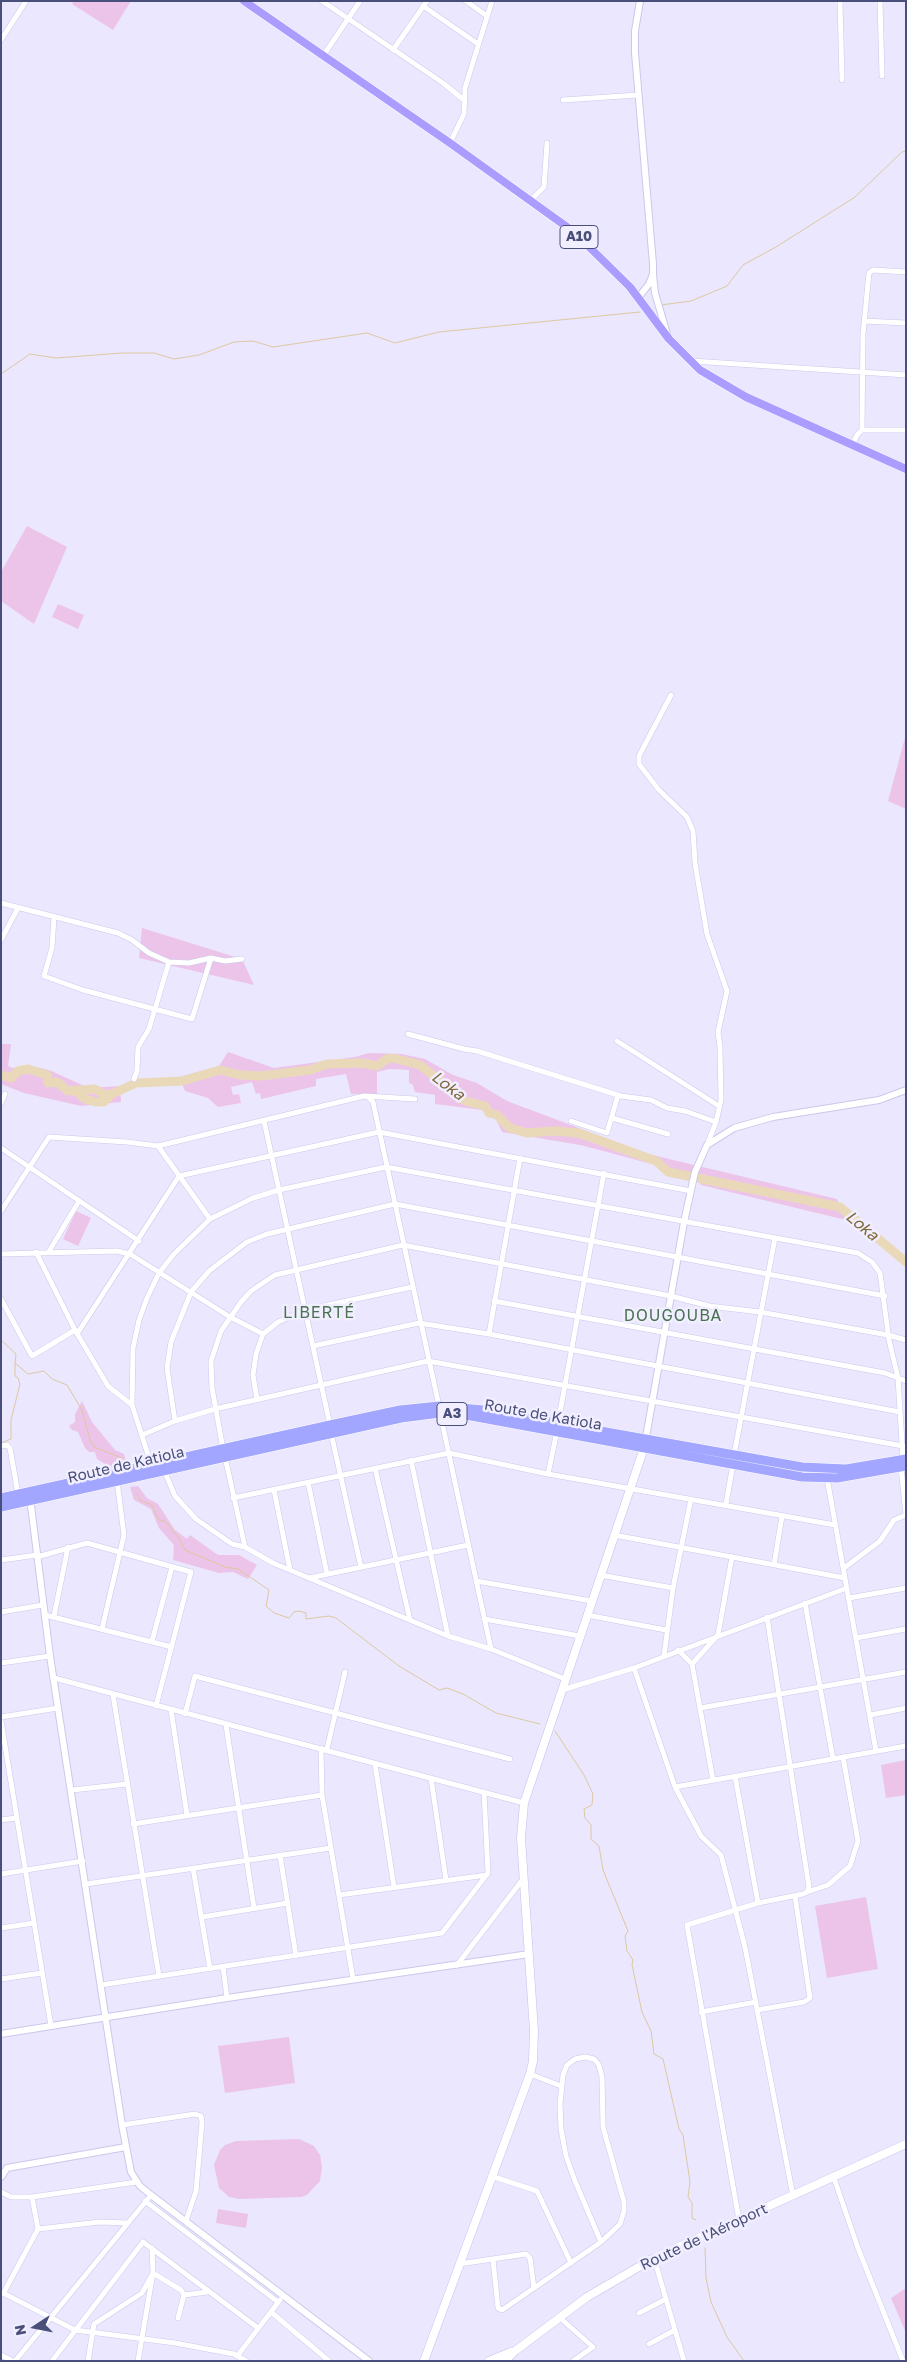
<!DOCTYPE html>
<meta charset="utf-8">
<style>
body{margin:0}
#map{position:relative;width:907px;height:2362px;overflow:hidden;background:#eae7fe;font-family:"Golos Text",sans-serif}
canvas{display:block}
.frame{position:absolute;inset:0;border:2px solid #494f7a;pointer-events:none}
.north{position:absolute;left:10px;top:2302px;width:50px;height:50px;-webkit-text-stroke:4px #f1efff;paint-order:stroke;rotate:259deg;font-size:14px;font-weight:700;line-height:20px;text-align:center;color:#494f7a}
.north::after{content:'';display:block;margin:auto;width:18px;height:22px;background:#494f7a;clip-path:polygon(50% 0,100% 100%,50% 72%,0 100%)}
</style>
<div id="map">
<canvas width="907" height="2362"></canvas>
<div class="frame"></div>
<div class="north">N</div>
</div>
<script>
const g = document.querySelector('canvas').getContext('2d');
g.lineJoin = 'round';
function paint(path, color) {
  g.fillStyle = color;
  g.fill(path, 'evenodd');
}
function toPath(rows) {
  const path = new Path2D();
  for (const r of rows) {
    path.moveTo(r[0], r[1]);
    for (let i = 2; i < r.length; i += 2) path.lineTo(r[i], r[i + 1]);
  }
  return path;
}
function trace(path, color, width, dash) {
  g.strokeStyle = color;
  g.lineWidth = width;
  g.lineCap = dash ? 'butt' : 'round';
  g.setLineDash(dash || []);
  g.stroke(path);
}
function write(font, color, halo, rows, align = 'center') {
  g.font = font + ' "Golos Text",sans-serif';
  g.lineWidth = 5;
  g.setLineDash([]);
  g.textBaseline = 'middle';
  g.strokeStyle = halo;
  g.fillStyle = color;
  for (const [text, x, y, turn = 0] of rows) {
    g.save();
    g.translate(x, y);
    g.rotate((+turn || 0) * Math.PI / 180);
    g.textAlign = isNaN(turn) ? turn : align;
    if (halo) g.strokeText(text, 0, 0);
    g.fillText(text, 0, 0);
    g.restore();
  }
}
paint(toPath([
 [74,1,131,1,113,30,72,4],
 [27,526,67,547,34,624,1,601,1,572],
 [58,604,84,615,78,629,52,617],
 [906,734,906,809,888,801],
 [142,928,242,959,254,985,139,958],
 [1,1044,11,1044,8,1066,12,1068,35,1067,49,1070,89,1088,120,1086,121,1102,81,1106,24,1093,1,1084],
 [228,1052,274,1068,355,1057,369,1053,401,1054,425,1059,453,1075,477,1083,507,1101,648,1154,837,1199,846,1220,701,1185,697,1179,667,1173,655,1165,611,1153,580,1145,502,1132,495,1117,482,1110,435,1104,435,1095,415,1092,413,1085,409,1083,409,1070,389,1069,377,1072,377,1094,351,1094,346,1074,316,1079,316,1086,261,1099,260,1093,256,1094,252,1082,231,1087,233,1095,239,1094,241,1103,218,1107,208,1098,185,1091,179,1077,219,1066],
 [76,1211,91,1218,78,1246,63,1239],
 [82,1401,92,1422,115,1450,124,1454,128,1467,115,1470,97,1459,95,1452,89,1452,85,1448,78,1432,72,1430,69,1426,75,1422,75,1414],
 [138,1486,147,1498,158,1504,175,1530,187,1539,190,1535,218,1555,239,1555,257,1565,248,1579,233,1572,219,1573,173,1560,174,1545,159,1528,151,1509,134,1500,130,1487],
 [906,1760,906,1795,886,1798,881,1765],
 [866,1897,878,1969,827,1978,815,1906],
 [289,2037,295,2083,225,2093,218,2046],
 [299,2139,314,2146,320,2155,322,2167,320,2181,307,2195,301,2197,239,2199,229,2197,219,2188,214,2165,220,2150,225,2145,236,2141],
 [218,2209,248,2214,246,2228,216,2223],
 [906,2288,906,2333,891,2298]
]), '#edc4e9');
trace(toPath([
 [661,305,691,301,727,286,743,265,776,247,855,197,902,152,906,151],
 [1,374,30,354,56,358,122,353,154,353,174,359,199,355,234,342,253,341,273,347,367,333,395,343,439,332,640,312],
 [1,1340,16,1354,15,1363,28,1374,44,1371,52,1379,67,1385,82,1410,90,1440,94,1447,122,1458],
 [1,1443,11,1439,11,1420,20,1384,18,1378,15,1376,15,1363],
 [137,1494,140,1500,152,1505,159,1520,165,1521,180,1540,185,1550,225,1567,238,1569,269,1590,266,1606,274,1613,289,1618,294,1612,299,1611,306,1613,306,1619,329,1616,336,1618,399,1666,439,1690,447,1688,463,1694,496,1713,540,1724],
 [555,1731,584,1775,593,1794,592,1805,584,1809,585,1818,591,1825,591,1839,599,1846,603,1870,628,1931,625,1936,627,1951,633,1960,632,1965,642,2012,651,2031,654,2054,663,2059,679,2129,683,2135,690,2182,688,2197,692,2203,692,2218,696,2220],
 [705,2248,706,2278,711,2302,727,2337,744,2361]
]), '#dcc89f', 1);
trace(toPath([
 [1,1075,11,1078,18,1071,28,1069,47,1075,48,1083,57,1082,68,1091,95,1089,105,1095,112,1094,136,1083,182,1081,220,1070,240,1075,261,1076,310,1070,327,1064,361,1063,377,1066,387,1059,393,1058,420,1065,465,1101,485,1106,489,1113,497,1115,510,1128,527,1133,554,1131,579,1133,656,1161,668,1172,840,1207,906,1262],
 [75,1090,85,1099,96,1102,104,1102,112,1094]
]), '#ead9b9', 9);
const minor = toPath([
 [322,1,443,83,465,101],
 [466,1,487,16],
 [840,1,842,80],
 [880,1,882,76],
 [423,6,478,44],
 [1,40,26,1],
 [393,50,427,1],
 [323,56,360,1],
 [563,100,638,95],
 [450,143,464,114,465,88,492,1],
 [531,200,544,187,547,143],
 [864,321,906,323],
 [692,361,906,375],
 [862,430,863,334,869,273,873,270,906,272],
 [853,444,857,435,862,430,906,430],
 [671,695,639,756,639,764,659,790,687,817,693,831,695,863,707,934,727,991,718,1032,720,1047,721,1100,716,1122,707,1145],
 [1,903,118,933,132,940,149,953,169,962,189,963,211,958,225,961,242,959],
 [54,917,52,948,44,976,83,990,192,1019,211,958],
 [1,940,18,908],
 [408,1034,464,1049,477,1051,621,1096,651,1100,667,1108,685,1111,716,1122],
 [617,1041,719,1106],
 [134,1079,137,1071,138,1047,149,1029,169,962],
 [368,1097,373,1102,439,1406],
 [1,1103,5,1094],
 [612,1118,668,1134],
 [264,1121,330,1425],
 [571,1121,607,1133,618,1095],
 [158,1146,210,1219],
 [1,1148,139,1241],
 [1,1211,49,1137,127,1142,158,1146,364,1096,415,1099],
 [36,1252,75,1330,108,1386,132,1405],
 [48,1253,79,1201],
 [1,1254,117,1251,130,1254,230,1317,263,1334],
 [1,1299,32,1356,75,1330],
 [494,1301,885,1373,906,1381],
 [77,1334,179,1176,379,1132,691,1191],
 [489,1334,520,1158],
 [313,1346,419,1323,489,1334,900,1412],
 [257,1399,253,1375,256,1354,263,1334,278,1322,305,1310,412,1287],
 [440,1413,491,1649],
 [175,1421,167,1368,171,1342,191,1292,209,1271,247,1242,267,1234,395,1204,885,1296],
 [558,1423,604,1173],
 [331,1433,361,1567],
 [142,1435,175,1421,215,1409,428,1361,903,1446],
 [1,1446,7,1445,10,1448,18,1494],
 [223,1449,212,1388,211,1361,221,1331,241,1302,251,1291,275,1275,403,1245,671,1296,709,1306,760,1312,888,1335,906,1340],
 [734,1455,775,1238],
 [225,1457,245,1547],
 [411,1460,448,1636],
 [152,1467,132,1405,133,1348,139,1320,147,1298,159,1273,174,1254,210,1219,253,1198,279,1190,386,1167,858,1253,872,1262,880,1273,889,1340,898,1378,903,1459],
 [901,1467,906,1515],
 [375,1468,410,1620],
 [164,1470,175,1496,196,1519,232,1544,245,1547,273,1563,448,1636,491,1649,565,1679],
 [548,1474,557,1431],
 [827,1478,876,1751],
 [308,1482,327,1574],
 [274,1490,290,1570],
 [233,1498,449,1453,548,1474,835,1525],
 [726,1504,733,1464],
 [614,1535,845,1578],
 [37,1557,87,1543,191,1572,156,1706],
 [1,1560,37,1555],
 [774,1565,782,1516],
 [844,1568,880,1541,894,1520,906,1515],
 [600,1575,673,1588],
 [309,1578,468,1545],
 [476,1581,592,1601],
 [849,1598,906,1588],
 [805,1603,833,1759],
 [1,1612,43,1605],
 [45,1615,172,1647],
 [587,1615,666,1630],
 [54,1616,68,1547],
 [484,1619,580,1636],
 [102,1629,124,1535,117,1481],
 [856,1638,906,1629],
 [152,1641,172,1567],
 [678,1650,692,1664,713,1780],
 [664,1656,673,1588,691,1499],
 [1,1663,50,1656],
 [692,1664,718,1635,732,1557],
 [634,1668,675,1787,701,1836,721,1855,745,1947,793,2196],
 [54,1678,524,1803],
 [562,1690,634,1668,847,1588],
 [113,1695,159,1976],
 [700,1708,906,1672],
 [171,1710,187,1815],
 [185,1714,195,1676,510,1759],
 [870,1715,906,1708],
 [1,1717,58,1708],
 [1,1721,51,2026],
 [226,1725,254,1908],
 [321,1748,322,1795,353,1979],
 [327,1749,345,1672],
 [375,1764,394,1887],
 [735,1776,758,1903],
 [431,1778,446,1880],
 [675,1787,906,1746],
 [72,1790,127,1784],
 [1,1820,16,1818],
 [133,1824,322,1795],
 [280,1855,296,1956],
 [193,1868,210,1969],
 [1,1874,83,1861],
 [86,1884,331,1848],
 [807,1892,828,1885,850,1866,858,1841,843,1757],
 [339,1895,487,1875],
 [202,1917,288,1903],
 [1,1928,34,1923],
 [457,1965,523,1879],
 [223,1967,227,1998],
 [1,1979,42,1973],
 [101,1985,442,1933,488,1873,484,1792],
 [757,2010,804,2002,810,1998,795,1896],
 [701,2012,756,2002],
 [530,2074,561,2086],
 [122,2125,195,2114,201,2116,202,2122,196,2191,186,2221],
 [491,2176,537,2191,571,2263],
 [834,2178,858,2248,903,2361],
 [1,2192,11,2197,32,2197,137,2182],
 [145,2201,278,2302],
 [739,2220,687,1925,758,1903,803,1894,807,1892,809,1887,767,1617],
 [38,2229,100,2222,127,2223],
 [654,2258,684,2361],
 [493,2259,498,2308,502,2310,601,2242,620,2224,624,2211,624,2202,603,2127,602,2077,599,2065,594,2059,585,2057,575,2059,567,2065,563,2075,560,2104,561,2129,566,2156,575,2181,601,2242],
 [459,2264,526,2254,530,2258,534,2288],
 [1,2292,75,2330,175,2343,234,2354,246,2361],
 [3,2294,38,2229,32,2197],
 [271,2312,329,2361],
 [639,2313,666,2299],
 [559,2317,593,2347,573,2361],
 [178,2318,184,2295],
 [649,2344,675,2330],
 [1,2355,13,2361],
 [238,2355,280,2300],
 [15,2361,151,2195],
 [52,2361,143,2242,258,2328],
 [88,2361,94,2324,142,2293,153,2273,181,2290,184,2295,207,2292],
 [138,2361,153,2273,152,2248]
]);
const tertiary = toPath([
 [653,275,655,293,667,334],
 [638,298,649,284,653,274,653,264,635,53,635,31,640,1],
 [645,1443,684,1222,695,1172,707,1145,734,1128,773,1117,879,1100,906,1090],
 [30,1498,50,1656,122,2125,131,2172,140,2186,151,2195,369,2361],
 [1,2034,227,1998,529,1954],
 [1,2177,7,2168,126,2147]
]);
const secondary = toPath([
 [424,2361,530,2074,533,2061,534,2031,521,1838,524,1803,644,1448],
 [489,2361,511,2352],
 [505,2361,515,2351,587,2297,654,2258,906,2144]
]);
const primary = toPath([
 [244,1,450,143,574,232,630,287,669,339,700,370,746,397,906,469]
]);
const trunk = toPath([
 [1,1498,330,1425,400,1410,439,1406,483,1410,802,1467,846,1469,906,1459],
 [1,1507,401,1418,440,1413,466,1415,802,1477,837,1478,906,1466]
]);
trace(minor, '#c9c9eb', 6);
trace(tertiary, '#c9c9eb', 8);
trace(secondary, '#c1c1eb', 9);
trace(primary, '#fff', 9);
trace(trunk, '#fff', 10);
trace(minor, '#fff', 5);
trace(tertiary, '#fff', 6);
trace(secondary, '#fff', 8);
trace(primary, '#ab9dff', 8);
trace(trunk, '#a2a6fe', 9);
for (const [x, y, w] of [
 [579,237,38],
 [452,1414,30]
]) {
  const box = new Path2D();
  box.roundRect(x - w / 2, y - 11.5, w, 23, 4);
  g.fillStyle = '#f1efff';
  g.fill(box);
  trace(box, '#494f7a', 1);
}
write('bold 14px', '#494f7a', null, [
 ["A10",579,237],
 ["A3",452,1414]
]);
write('15px', '#494f7a', '#f1efff', [
 ["Route de Katiola",543,1415,10],
 ["Route de Katiola",126,1465,-13],
 ["Route de l'Aéroport",704,2237,-25]
]);
write('italic 16px', '#806a3b', '#f1efff', [
 ["Loka",448,1086,37],
 ["Loka",862,1226,40]
]);
g.letterSpacing = '1px';
write('16px', '#4b7353', '#f1efff', [
 ["LIBERTÉ",319,1313],
 ["DOUGOUBA",673,1316]
]);
g.letterSpacing = '0px';
</script>
